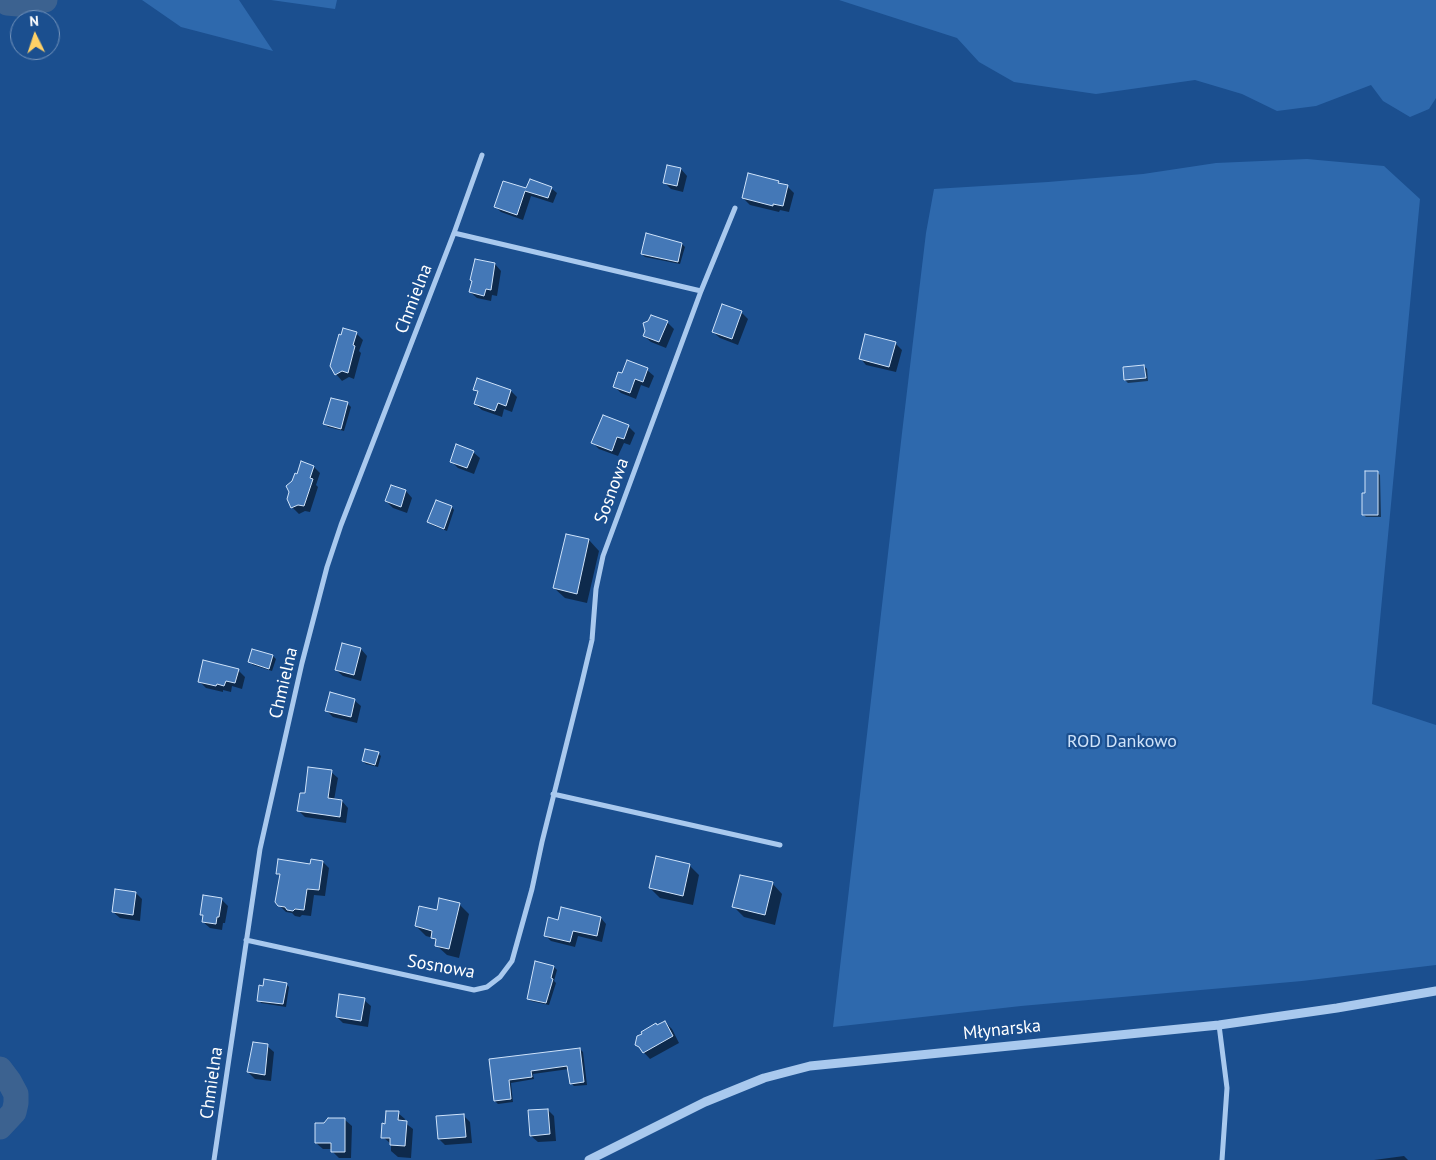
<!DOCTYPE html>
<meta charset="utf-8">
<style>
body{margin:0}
#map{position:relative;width:1436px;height:1160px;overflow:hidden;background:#1b4f8f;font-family:"PT Sans",sans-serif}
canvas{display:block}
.north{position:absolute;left:10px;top:10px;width:50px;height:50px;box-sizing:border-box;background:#1b4f8f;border:1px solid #7695bc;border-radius:50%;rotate:356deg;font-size:14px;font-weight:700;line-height:20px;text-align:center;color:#fff}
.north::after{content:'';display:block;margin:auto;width:18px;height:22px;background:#ffd166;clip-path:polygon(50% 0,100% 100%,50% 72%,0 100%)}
</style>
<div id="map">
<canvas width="1436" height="1160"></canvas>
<div class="north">N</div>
</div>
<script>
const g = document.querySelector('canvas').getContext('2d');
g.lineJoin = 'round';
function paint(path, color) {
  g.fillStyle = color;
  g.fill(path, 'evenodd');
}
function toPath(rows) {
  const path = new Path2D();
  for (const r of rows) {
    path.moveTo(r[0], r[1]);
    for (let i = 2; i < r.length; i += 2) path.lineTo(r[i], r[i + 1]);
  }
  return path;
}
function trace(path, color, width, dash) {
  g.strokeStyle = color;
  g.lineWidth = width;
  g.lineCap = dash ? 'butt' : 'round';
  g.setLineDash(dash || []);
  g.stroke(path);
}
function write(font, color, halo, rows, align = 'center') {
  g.font = font + ' "PT Sans",sans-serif';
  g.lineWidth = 4.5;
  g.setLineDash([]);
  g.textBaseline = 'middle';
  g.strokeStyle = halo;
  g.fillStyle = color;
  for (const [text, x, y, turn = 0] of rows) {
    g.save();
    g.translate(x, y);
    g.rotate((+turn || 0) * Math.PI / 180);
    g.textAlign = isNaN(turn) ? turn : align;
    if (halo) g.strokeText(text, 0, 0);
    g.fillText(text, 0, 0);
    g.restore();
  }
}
paint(toPath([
 [142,0,239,0,273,51,181,27],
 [271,0,337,0,335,9],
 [839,0,1436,0,1436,98,1429,109,1410,117,1383,101,1371,85,1316,106,1277,111,1242,94,1195,80,1096,94,1014,82,979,62,957,38],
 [1307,159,1384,166,1420,199,1372,704,1436,725,1436,965,1302,981,1021,1006,833,1027,902,433,926,233,934,189,1048,182,1143,174,1216,163]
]), '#2e69ad');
paint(toPath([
 [681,169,687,176,683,192,671,189,664,182],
 [504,182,527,190,551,188,557,193,553,203,531,196,523,220,501,212,496,207],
 [778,182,781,185,787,186,794,193,789,212,780,210,779,212,750,205,743,198],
 [682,244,685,247,680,264,645,257,642,254],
 [495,264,501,271,497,296,492,295,491,301,477,298,470,292],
 [741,312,748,319,738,345,720,338,713,332],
 [667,322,674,329,666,348,651,342,644,336],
 [356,333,363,340,359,351,361,353,354,379,349,377,342,381,336,374],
 [895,343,902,350,896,372,866,365,860,358],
 [1144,366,1147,369,1148,381,1128,383,1125,380],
 [647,370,654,376,649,388,641,385,636,399,621,393,614,386],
 [475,389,511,391,517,397,512,412,504,409,502,417,482,410,475,404,479,393],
 [332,399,348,404,351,407,344,431,328,427,325,424],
 [628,426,635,433,630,445,624,443,618,456,599,449,593,443],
 [473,452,480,458,474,474,458,468,451,461],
 [314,467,320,473,316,485,318,487,310,512,305,511,299,514,292,507],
 [1377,472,1380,475,1381,517,1366,517,1363,514,1366,494],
 [406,491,412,498,407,513,393,508,386,501],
 [452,507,454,510,447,531,432,525,429,522],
 [567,535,589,540,599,551,587,603,565,598,554,588],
 [361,649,367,656,361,681,343,676,336,670],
 [273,656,276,659,272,671,253,665,250,662],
 [238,670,245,677,242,689,232,686,231,692,223,690,223,692,206,688,199,681],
 [354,700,361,706,357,723,333,717,326,710],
 [378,753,381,756,378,767,366,764,363,761],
 [331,772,338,778,334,800,342,801,348,808,346,823,305,817,298,810,306,795],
 [323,862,329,868,325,896,314,895,311,916,302,915,300,917,295,916,292,913,286,912,279,905,281,877,277,873],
 [689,865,699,875,693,905,660,898,650,888],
 [772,883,782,894,775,925,744,917,734,907],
 [136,893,142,899,140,921,120,918,113,912],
 [204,897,222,900,228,906,225,923,223,923,222,930,210,928,203,922,204,916,201,914],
 [459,904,469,914,459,958,447,955,436,945,437,942,433,938,426,936,416,926,438,912],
 [601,918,606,924,602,942,578,936,575,947,551,941,545,935,559,921],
 [554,967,557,970,554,981,556,983,549,1005,531,1001,528,998],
 [286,984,289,987,286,1007,261,1003,259,1000],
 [364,1000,371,1006,368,1027,343,1023,337,1017],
 [665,1022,672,1029,679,1043,650,1059,636,1044,657,1026],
 [267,1046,274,1052,271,1081,255,1079,248,1072],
 [580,1049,583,1052,587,1085,574,1086,571,1083,569,1069,533,1074,534,1079,511,1083,513,1102,498,1104,495,1101,491,1060],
 [548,1110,554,1116,556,1141,538,1142,531,1136],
 [398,1113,405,1119,404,1122,413,1129,411,1158,398,1157,391,1151,391,1144,383,1137,386,1125],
 [463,1115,470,1122,472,1143,445,1145,439,1139],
 [345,1120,352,1126,351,1158,339,1158,333,1152,333,1149,323,1149,316,1143],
 [1404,1156,1408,1160,1374,1160]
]), '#0007');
trace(toPath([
 [4,0,7,3,18,4,45,0],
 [0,1069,9,1081,16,1094,16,1103,14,1112,0,1127]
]), '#3c6290', 25);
const building = toPath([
 [667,165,681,168,677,186,663,183,667,165],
 [748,173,779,181,778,183,788,185,783,206,773,204,773,206,742,198,748,173],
 [530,179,552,187,548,198,525,191,517,215,494,207,503,181,526,188,530,179],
 [646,233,682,243,678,262,641,254,646,233],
 [475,259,495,263,491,290,486,289,484,296,469,292,472,281,470,280,475,259],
 [722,304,742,311,732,339,712,332,722,304],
 [651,315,668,321,659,342,643,336,645,331,643,323,648,321,651,315],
 [343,328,357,332,353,345,355,346,348,373,342,371,335,375,330,366,339,334,341,335,343,328],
 [865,334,896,342,889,367,859,359,865,334],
 [627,360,648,368,643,382,635,379,630,393,613,387,618,372,622,373,627,360],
 [1144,365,1146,378,1124,380,1123,367,1144,365],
 [477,378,511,390,506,406,498,403,495,411,474,404,478,391,473,390,477,378],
 [331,398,348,402,341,429,323,424,331,398],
 [603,415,629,425,624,439,617,437,612,451,591,443,603,415],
 [456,444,474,451,467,468,450,462,456,444],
 [301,461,314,466,310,478,313,479,304,506,298,505,291,508,287,499,289,492,286,486,292,481,295,473,297,474,301,461],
 [1365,471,1378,471,1378,515,1362,515,1362,493,1365,493,1365,471],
 [391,485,406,490,401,507,385,501,391,485],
 [436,500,452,506,444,529,427,522,436,500],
 [566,534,589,539,577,594,553,588,566,534],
 [342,643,361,648,354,675,335,670,342,643],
 [252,649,273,655,269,669,248,662,252,649],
 [203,660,239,669,235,683,226,681,224,686,217,684,216,686,198,682,203,660],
 [330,692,355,699,351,717,325,711,330,692],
 [365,749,379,752,375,765,362,761,365,749],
 [308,767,332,770,328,798,342,800,340,817,297,811,300,793,305,793,308,767],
 [656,856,690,864,683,896,649,888,656,856],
 [278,859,310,864,311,859,323,861,319,890,307,889,304,910,295,909,293,911,287,910,285,907,278,906,275,902,280,874,276,874,278,859],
 [740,875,773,882,765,915,732,907,740,875],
 [115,889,136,892,133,915,112,912,115,889],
 [203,895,222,898,219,917,217,917,216,924,202,922,203,915,200,915,203,895],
 [439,898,460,903,449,949,435,946,436,939,431,938,432,931,415,926,419,906,437,910,439,898],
 [561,907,601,917,597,936,573,931,570,942,544,936,548,917,558,920,561,907],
 [535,961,554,966,551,978,553,979,546,1003,527,999,535,961],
 [264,979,287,983,283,1004,257,1001,259,985,263,986,264,979],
 [339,994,365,998,361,1021,336,1017,339,994],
 [665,1021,673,1036,643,1053,639,1047,635,1045,637,1036,642,1034,641,1032,656,1023,657,1025,665,1021],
 [253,1042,268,1044,265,1075,247,1072,253,1042],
 [580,1048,584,1082,570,1084,567,1066,531,1071,532,1077,509,1080,511,1099,494,1101,489,1059,580,1048],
 [548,1109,550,1134,530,1136,528,1110,548,1109],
 [386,1111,399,1111,398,1120,407,1121,405,1146,390,1145,390,1138,381,1138,382,1123,385,1124,386,1111],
 [464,1114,466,1137,438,1139,436,1116,464,1114],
 [328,1118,345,1118,345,1152,331,1152,331,1143,315,1143,315,1123,324,1123,328,1118]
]);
paint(building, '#4478b7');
trace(building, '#cfe3fa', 1);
trace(toPath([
 [454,233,482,155],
 [553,794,780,845],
 [246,940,474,990,487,987,500,977,512,961,532,889,542,842,582,682,592,640,596,589,603,556,701,291,735,208],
 [1219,1025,1227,1088,1222,1160],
 [214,1160,260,849,302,663,327,567,341,525,454,233,701,291]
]), '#a9c9ee', 5);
trace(toPath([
 [589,1160,705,1102,764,1078,810,1066,1219,1025,1337,1008,1436,991]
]), '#a9c9ee', 9);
write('18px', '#fff', '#1b4f8f', [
 ["Chmielna",414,299,-69],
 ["Sosnowa",612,491,-70],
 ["Chmielna",284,683,-77],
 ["Sosnowa",441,967,10],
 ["Młynarska",1002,1030,-6],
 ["Chmielna",212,1083,-82]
]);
write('18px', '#cfe3fa', '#1b4f8f', [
 ["ROD Dankowo",1122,742]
]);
</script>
